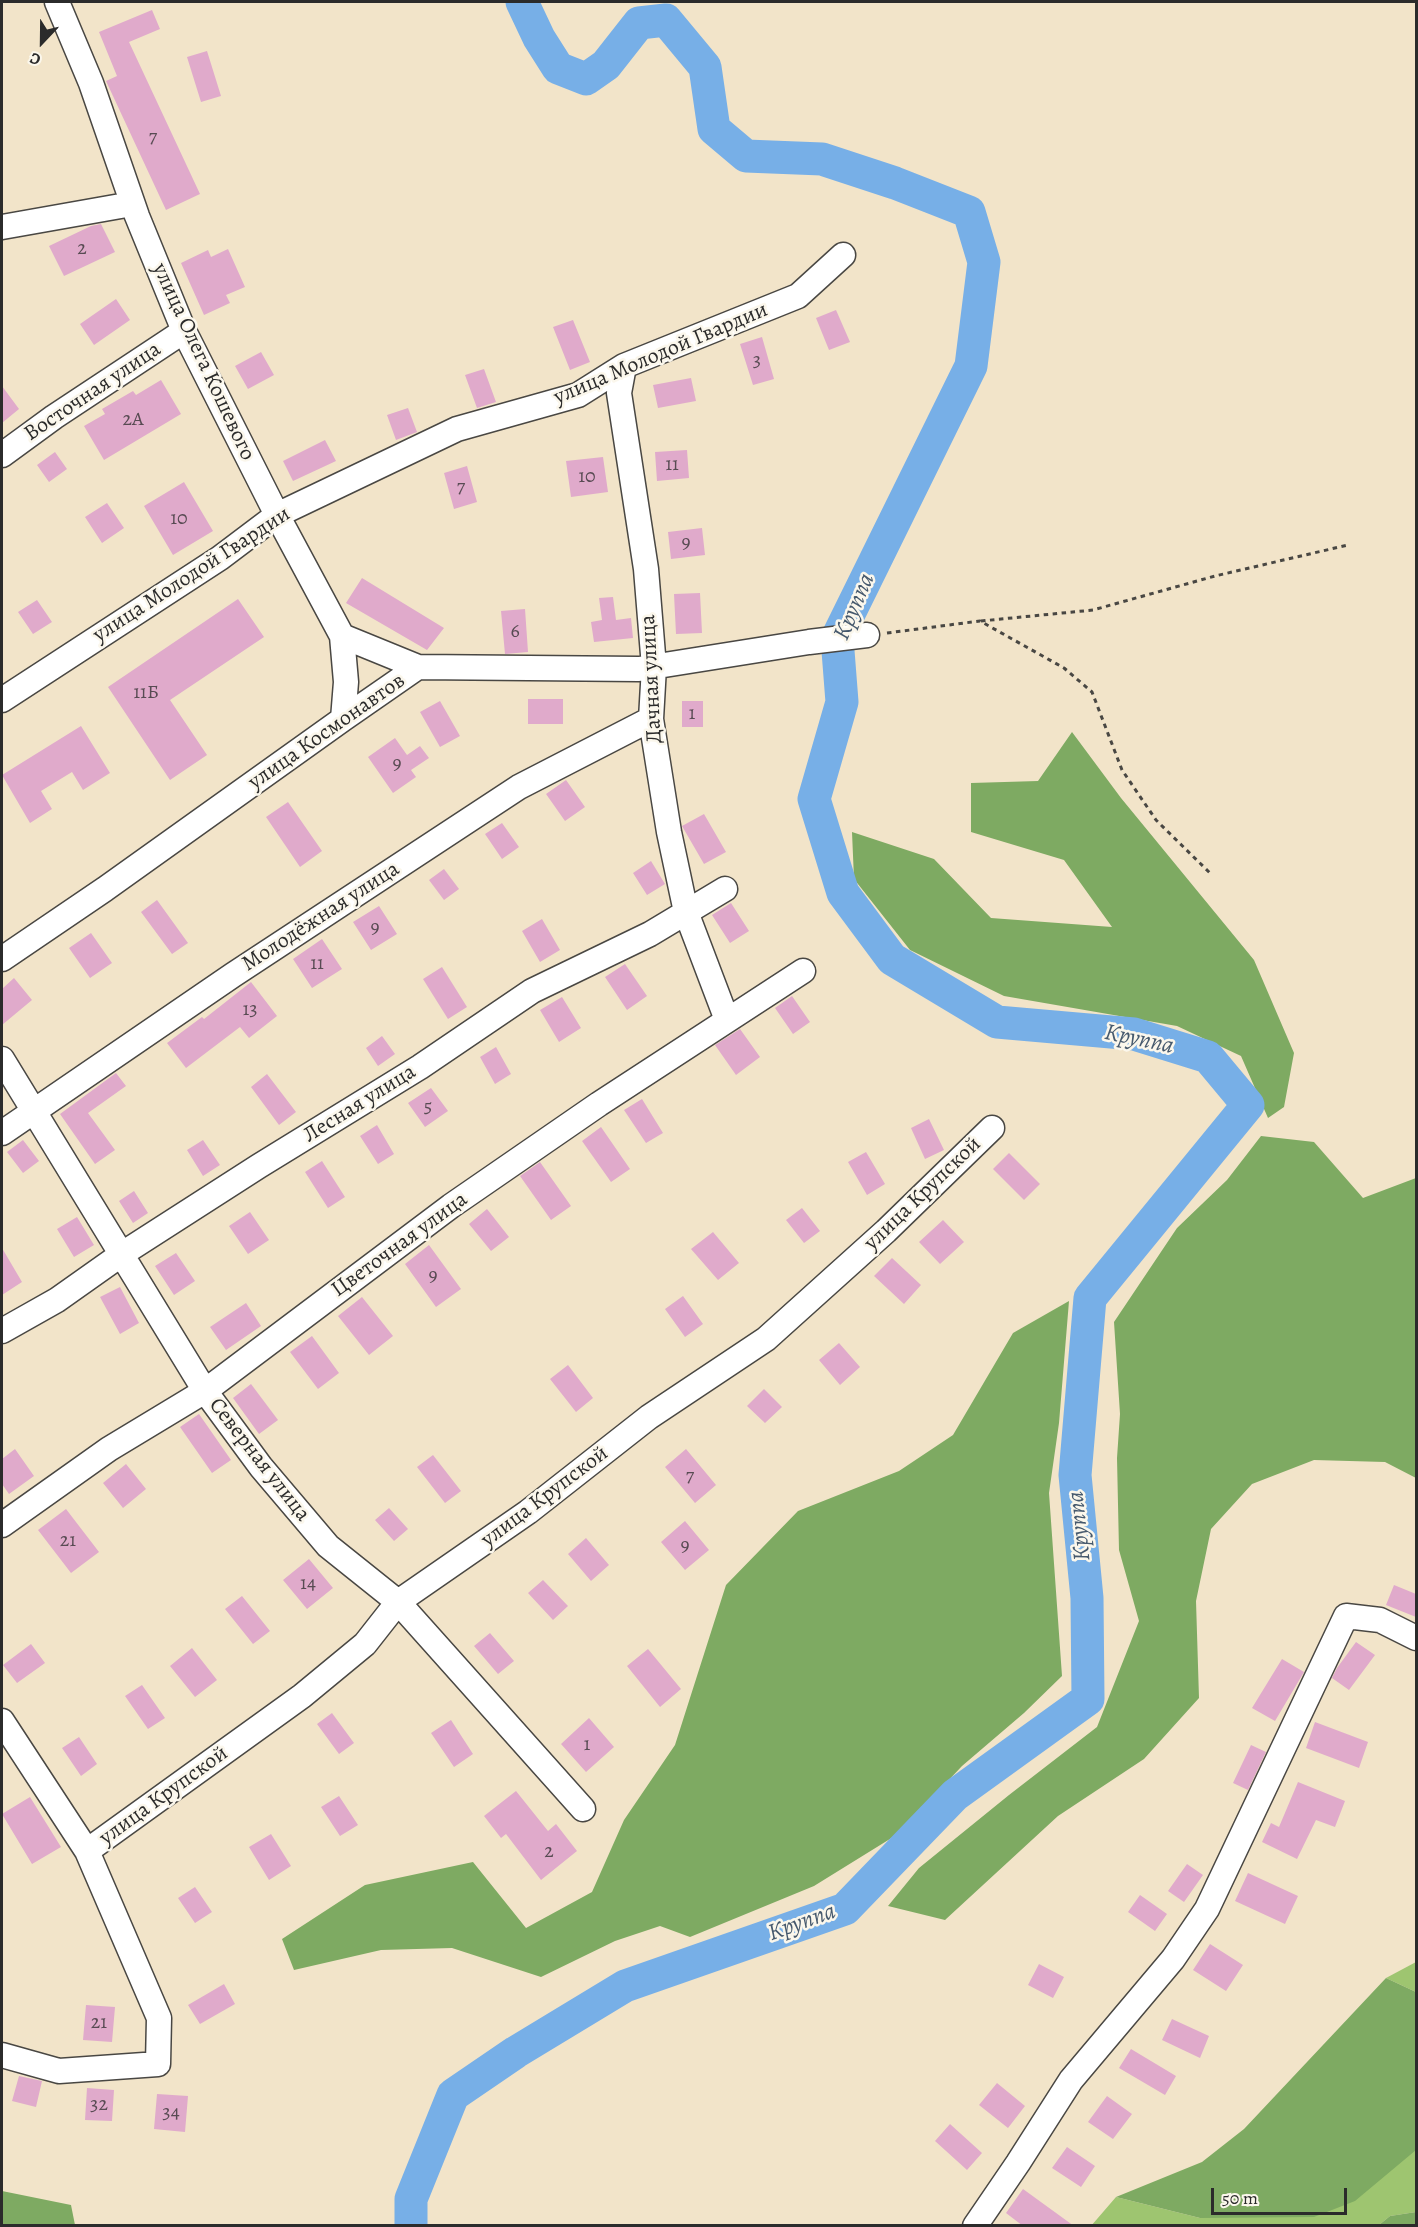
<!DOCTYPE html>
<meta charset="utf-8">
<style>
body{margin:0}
#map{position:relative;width:1418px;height:2227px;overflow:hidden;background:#f2e4c9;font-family:Alegreya,serif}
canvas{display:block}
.frame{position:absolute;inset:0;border:3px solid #2b2b2b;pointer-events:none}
.north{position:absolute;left:12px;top:12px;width:60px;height:60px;-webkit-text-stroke:4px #fbf7ec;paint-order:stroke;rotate:202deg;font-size:16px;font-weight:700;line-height:24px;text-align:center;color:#2b2b2b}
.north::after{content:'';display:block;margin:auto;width:21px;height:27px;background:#2b2b2b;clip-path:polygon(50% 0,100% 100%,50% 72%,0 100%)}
.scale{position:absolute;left:1211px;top:2188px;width:136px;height:27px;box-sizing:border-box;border:3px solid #2b2b2b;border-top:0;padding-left:8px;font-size:18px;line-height:21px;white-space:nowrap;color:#2b2b2b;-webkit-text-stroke:4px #fbf7ec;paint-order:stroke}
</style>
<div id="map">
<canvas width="1418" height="2227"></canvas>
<div class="frame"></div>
<div class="north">С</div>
<div class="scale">50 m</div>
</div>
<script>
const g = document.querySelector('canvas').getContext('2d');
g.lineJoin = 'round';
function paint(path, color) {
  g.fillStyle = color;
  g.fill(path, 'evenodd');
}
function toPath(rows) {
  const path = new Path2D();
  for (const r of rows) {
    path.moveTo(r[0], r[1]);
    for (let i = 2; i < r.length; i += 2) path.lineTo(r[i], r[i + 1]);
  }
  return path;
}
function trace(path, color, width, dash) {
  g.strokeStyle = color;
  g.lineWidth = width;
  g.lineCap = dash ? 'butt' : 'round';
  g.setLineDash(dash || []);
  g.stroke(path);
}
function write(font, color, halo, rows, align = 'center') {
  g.font = font + ' Alegreya,serif';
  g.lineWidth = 5;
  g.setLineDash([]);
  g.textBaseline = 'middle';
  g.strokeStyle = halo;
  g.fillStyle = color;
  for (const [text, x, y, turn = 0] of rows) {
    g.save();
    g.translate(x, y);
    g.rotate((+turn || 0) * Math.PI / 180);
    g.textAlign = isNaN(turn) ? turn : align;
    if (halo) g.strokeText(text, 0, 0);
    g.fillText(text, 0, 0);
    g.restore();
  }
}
paint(toPath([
 [1416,1962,1416,1992,1386,1978],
 [1416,2150,1416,2212,1390,2216,1379,2225,1091,2226,1116,2197,1200,2218]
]), '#9ec570');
paint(toPath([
 [1072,732,1121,798,1254,960,1294,1053,1284,1107,1268,1118,1241,1056,1177,1026,1004,996,910,950,854,879,852,832,934,859,991,918,1112,927,1064,860,971,832,971,783,1038,781],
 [1261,1136,1314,1142,1363,1198,1416,1178,1416,1478,1385,1462,1314,1460,1252,1484,1211,1529,1196,1601,1199,1698,1144,1759,1058,1816,945,1920,888,1906,919,1868,1009,1795,1097,1727,1139,1621,1119,1550,1117,1458,1120,1414,1114,1322,1177,1228,1227,1180],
 [1069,1301,1059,1423,1049,1493,1062,1676,1024,1713,962,1766,898,1834,814,1886,690,1937,660,1926,615,1941,541,1977,452,1948,381,1950,294,1970,282,1939,365,1885,473,1862,526,1928,592,1892,624,1820,675,1745,726,1585,798,1511,899,1471,953,1435,1013,1333],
 [1386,1978,1416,1992,1416,2150,1355,2201,1314,2217,1200,2218,1116,2197,1202,2162,1244,2129],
 [2,2191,71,2205,75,2225,2,2225],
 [1416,2212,1416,2225,1379,2225,1390,2216]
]), '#7eaa62');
trace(toPath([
 [411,2226,411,2199,453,2095,516,2052,625,1986,845,1909,955,1795,1088,1699,1087,1598,1075,1475,1090,1298,1248,1105,1208,1057,1134,1034,997,1022,892,959,843,893,814,799,842,702,837,638,971,366,984,262,969,212,895,183,822,159,746,156,714,129,705,67,666,20,639,23,606,65,586,79,558,68,539,38,522,2]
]), '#77afe7', 33);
paint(toPath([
 [152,10,160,29,129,42,200,194,166,210,106,81,117,76,99,32],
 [207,51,221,96,201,102,187,57],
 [101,224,115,252,64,276,49,246,91,226],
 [228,249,245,287,226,295,230,303,204,315,181,263,208,250,211,257],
 [116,299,130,320,94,345,80,324],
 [836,310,850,342,829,350,816,318],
 [573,320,590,362,570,370,553,327],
 [762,337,774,379,753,385,740,344],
 [261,352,274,375,248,389,235,366],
 [484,369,496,402,477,408,465,375],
 [691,378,696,401,658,408,653,385],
 [161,380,181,414,104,460,84,426,105,414,102,409,133,391,136,395],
 [2,386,19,409,2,423],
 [408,408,417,432,396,440,387,415],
 [325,440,336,461,293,481,283,461],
 [687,450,689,478,657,481,655,452],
 [55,452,67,469,49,482,37,465],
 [603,457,608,492,571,497,566,461],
 [467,466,477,502,454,509,444,473],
 [184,482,213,531,173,555,144,506],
 [107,503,124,528,102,543,85,517],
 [702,528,705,555,671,559,668,532],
 [362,578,444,628,427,650,346,603],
 [700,593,702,633,676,634,674,594],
 [613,597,616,620,631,618,633,638,594,642,591,622,602,620,599,598],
 [238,599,264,637,170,700,207,755,170,780,108,687],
 [37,600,52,622,33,634,18,612],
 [525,609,528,652,505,654,501,611],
 [528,699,563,699,563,724,528,724],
 [440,701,460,736,440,747,420,712],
 [682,701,703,701,703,727,682,727],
 [81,726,110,773,83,790,72,772,41,791,52,809,30,823,2,775],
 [395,738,407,755,420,746,429,758,411,770,416,777,393,793,368,757],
 [566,780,585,807,565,821,546,794],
 [288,802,322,851,300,867,266,817],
 [704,814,726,852,704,864,682,826],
 [502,823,519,847,502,859,485,834],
 [651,861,665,884,647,895,633,873],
 [444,869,459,889,444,900,429,880],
 [157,900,188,943,172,954,141,912],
 [731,903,749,931,730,943,712,915],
 [379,906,397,934,371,950,353,922],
 [542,919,560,950,540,962,522,931],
 [91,933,112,963,90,978,69,948],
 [322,939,342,969,312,988,293,959],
 [625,964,647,996,627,1010,605,977],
 [442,967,467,1007,448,1019,423,979],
 [14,978,32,1000,2,1025,2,989],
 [251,982,277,1016,249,1038,240,1027,186,1068,167,1043,202,1017,204,1019],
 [792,996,810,1022,793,1034,775,1008],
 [562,997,581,1028,559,1042,540,1010],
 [740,1029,760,1057,736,1075,715,1045],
 [382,1036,395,1054,378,1066,366,1048],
 [496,1047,511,1074,495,1084,480,1057],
 [116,1073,126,1086,88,1113,115,1150,95,1164,60,1114],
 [267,1074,296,1112,279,1125,251,1087],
 [431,1088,448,1111,425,1127,408,1103],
 [642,1099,663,1133,646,1143,624,1110],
 [929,1119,944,1150,925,1159,911,1128],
 [377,1125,394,1154,378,1164,360,1136],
 [601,1127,630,1169,611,1182,582,1141],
 [23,1140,39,1161,23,1173,7,1152],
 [203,1140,220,1165,203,1176,187,1150],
 [866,1152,885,1184,867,1195,848,1162],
 [1009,1153,1040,1184,1024,1200,993,1169],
 [322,1161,345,1197,328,1208,305,1172],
 [540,1162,571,1206,551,1220,520,1176],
 [134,1191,148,1213,133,1223,119,1201],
 [802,1208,820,1231,804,1243,786,1220],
 [487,1209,509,1237,491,1251,469,1224],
 [250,1212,269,1240,248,1254,229,1226],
 [77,1217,94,1245,74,1257,57,1229],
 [943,1220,964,1242,940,1264,919,1242],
 [713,1232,739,1263,718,1280,691,1249],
 [429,1245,461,1289,436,1307,405,1264],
 [2,1248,22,1282,2,1295],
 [176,1253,195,1281,174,1295,155,1266],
 [892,1258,921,1285,904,1304,874,1276],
 [120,1287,139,1323,120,1334,100,1297],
 [683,1296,703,1324,685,1337,665,1309],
 [362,1297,393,1336,369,1355,338,1316],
 [246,1303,261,1326,226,1350,210,1327],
 [312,1336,339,1373,318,1389,290,1352],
 [839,1343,860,1367,840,1385,819,1360],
 [568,1365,593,1398,576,1412,550,1379],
 [251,1384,278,1420,259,1434,233,1398],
 [764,1389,782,1407,765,1423,747,1406],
 [199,1414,231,1460,212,1473,180,1427],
 [15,1449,34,1476,9,1494,2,1484,2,1459],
 [686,1449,716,1485,695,1503,665,1467],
 [433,1455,461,1491,445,1503,417,1467],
 [126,1464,146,1489,123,1508,103,1483],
 [389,1508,408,1529,394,1541,375,1520],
 [66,1509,99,1552,71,1573,38,1530],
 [685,1521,709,1550,685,1570,661,1542],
 [586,1538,609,1565,591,1581,568,1554],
 [309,1559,333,1588,307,1609,283,1580],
 [543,1580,568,1606,553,1620,528,1593],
 [1394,1585,1416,1594,1416,1617,1386,1605],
 [242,1596,270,1631,253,1644,225,1609],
 [490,1633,514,1661,498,1674,474,1646],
 [1356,1642,1375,1655,1349,1690,1332,1678,1337,1668],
 [31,1644,45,1663,17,1683,3,1665],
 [192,1648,217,1680,195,1697,170,1666],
 [648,1649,681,1689,660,1707,627,1666],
 [1282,1659,1304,1672,1275,1721,1252,1708],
 [142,1685,165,1718,148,1729,125,1696],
 [332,1713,354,1743,339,1754,317,1724],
 [589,1718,614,1747,586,1772,561,1744],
 [451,1720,473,1754,454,1767,431,1733],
 [1315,1722,1368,1742,1359,1768,1306,1748],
 [79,1737,97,1764,81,1776,62,1748],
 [1251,1745,1266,1752,1248,1790,1233,1783],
 [1298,1782,1345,1801,1335,1827,1316,1820,1297,1859,1262,1842,1271,1823,1279,1827],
 [516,1791,548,1831,556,1824,577,1851,541,1880,506,1834,501,1838,484,1816],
 [339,1796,358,1825,340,1836,321,1807],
 [30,1797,61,1847,32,1864,2,1814],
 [271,1834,291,1866,269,1880,249,1847],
 [1187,1864,1203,1875,1184,1902,1168,1891],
 [1248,1873,1298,1896,1285,1924,1235,1901],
 [195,1887,212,1912,195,1923,178,1898],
 [1140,1895,1167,1914,1155,1931,1128,1912],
 [1210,1944,1243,1965,1226,1991,1193,1970],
 [1039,1964,1064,1977,1053,1998,1028,1985],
 [224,1984,235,2004,200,2024,188,2005],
 [86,2005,115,2007,112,2042,83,2040],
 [1172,2019,1209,2036,1200,2058,1162,2040],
 [1131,2049,1176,2076,1165,2095,1119,2068],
 [19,2076,42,2081,36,2107,12,2101],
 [997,2083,1025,2106,1008,2128,979,2105],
 [87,2088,114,2090,112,2121,85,2120],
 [157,2094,188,2096,185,2132,154,2129],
 [1107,2096,1132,2114,1113,2139,1088,2122],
 [950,2124,982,2153,967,2170,935,2141],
 [1067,2147,1095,2166,1081,2187,1052,2168],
 [1023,2189,1074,2226,1023,2226,1006,2213]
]), '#e0aacb');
const minor = toPath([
 [57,2,91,83,137,216,184,331,277,515,342,636,346,682,343,719],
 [2,227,132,204],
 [624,366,619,393,646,569,654,667,651,719,669,832,686,912,727,1020],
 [2,455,54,417,184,331],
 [342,636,418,667],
 [2,700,220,558,277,515,457,429,578,395,624,366,798,296,843,255],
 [2,959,105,889,343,719,418,667,639,669,809,642,867,635],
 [2,1059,205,1391,261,1467,328,1546,398,1602,583,1809],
 [2,1133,233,975,519,787,651,719],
 [2,1331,57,1300,122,1254,259,1166,420,1067,532,991,650,934,725,889],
 [2,1525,109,1449,205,1391,451,1206,599,1104,803,971],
 [2,1721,87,1851,159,2018,158,2064,59,2071,2,2055],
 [87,1851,302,1696,365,1644,398,1602,528,1512,649,1417,766,1339,886,1231,992,1128],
 [975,2226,1018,2163,1071,2080,1173,1959,1207,1909,1346,1616,1380,1620,1416,1638]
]);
trace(minor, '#494743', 27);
trace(toPath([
 [981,621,1093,610,1215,576,1348,545],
 [887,633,980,621,1064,668,1092,692,1122,770,1156,820,1211,874]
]), '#494743', 3, [4.5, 4.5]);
trace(minor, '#fff', 24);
write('20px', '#584b53', null, [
 ["7",153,137],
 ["2",82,249],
 ["3",757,361],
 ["2А",133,420],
 ["11",672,465],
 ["10",587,477],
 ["7",461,487],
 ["10",179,519],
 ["9",686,543],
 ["6",515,632],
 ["11Б",146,693],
 ["1",692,714],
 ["9",397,764],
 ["9",375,928],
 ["11",317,964],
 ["13",250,1010],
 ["5",428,1107],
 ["9",433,1276],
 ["7",690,1476],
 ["21",68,1541],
 ["9",685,1546],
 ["14",308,1584],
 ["1",587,1745],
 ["2",549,1852],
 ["21",99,2023],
 ["32",99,2105],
 ["34",171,2113]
]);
write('22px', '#2b2b2b', '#fbf7ec', [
 ["улица Молодой Гвардии",661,354,-23],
 ["улица Олега Кошевого",203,362,65],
 ["Восточная улица",93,392,-34],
 ["улица Молодой Гвардии",192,575,-33],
 ["Дачная улица",652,679,-93],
 ["улица Космонавтов",327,732,-35],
 ["Молодёжная улица",321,917,-33],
 ["Лесная улица",360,1104,-32],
 ["улица Крупской",923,1194,-44],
 ["Цветочная улица",400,1245,-36],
 ["Северная улица",259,1460,52],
 ["улица Крупской",545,1497,-37],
 ["улица Крупской",164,1796,-36]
]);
write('italic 24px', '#46596d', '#fbf7ec', [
 ["Круппа",855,607,-67],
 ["Круппа",1139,1040,12],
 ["Круппа",1080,1526,-96],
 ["Круппа",802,1923,-20]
]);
</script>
